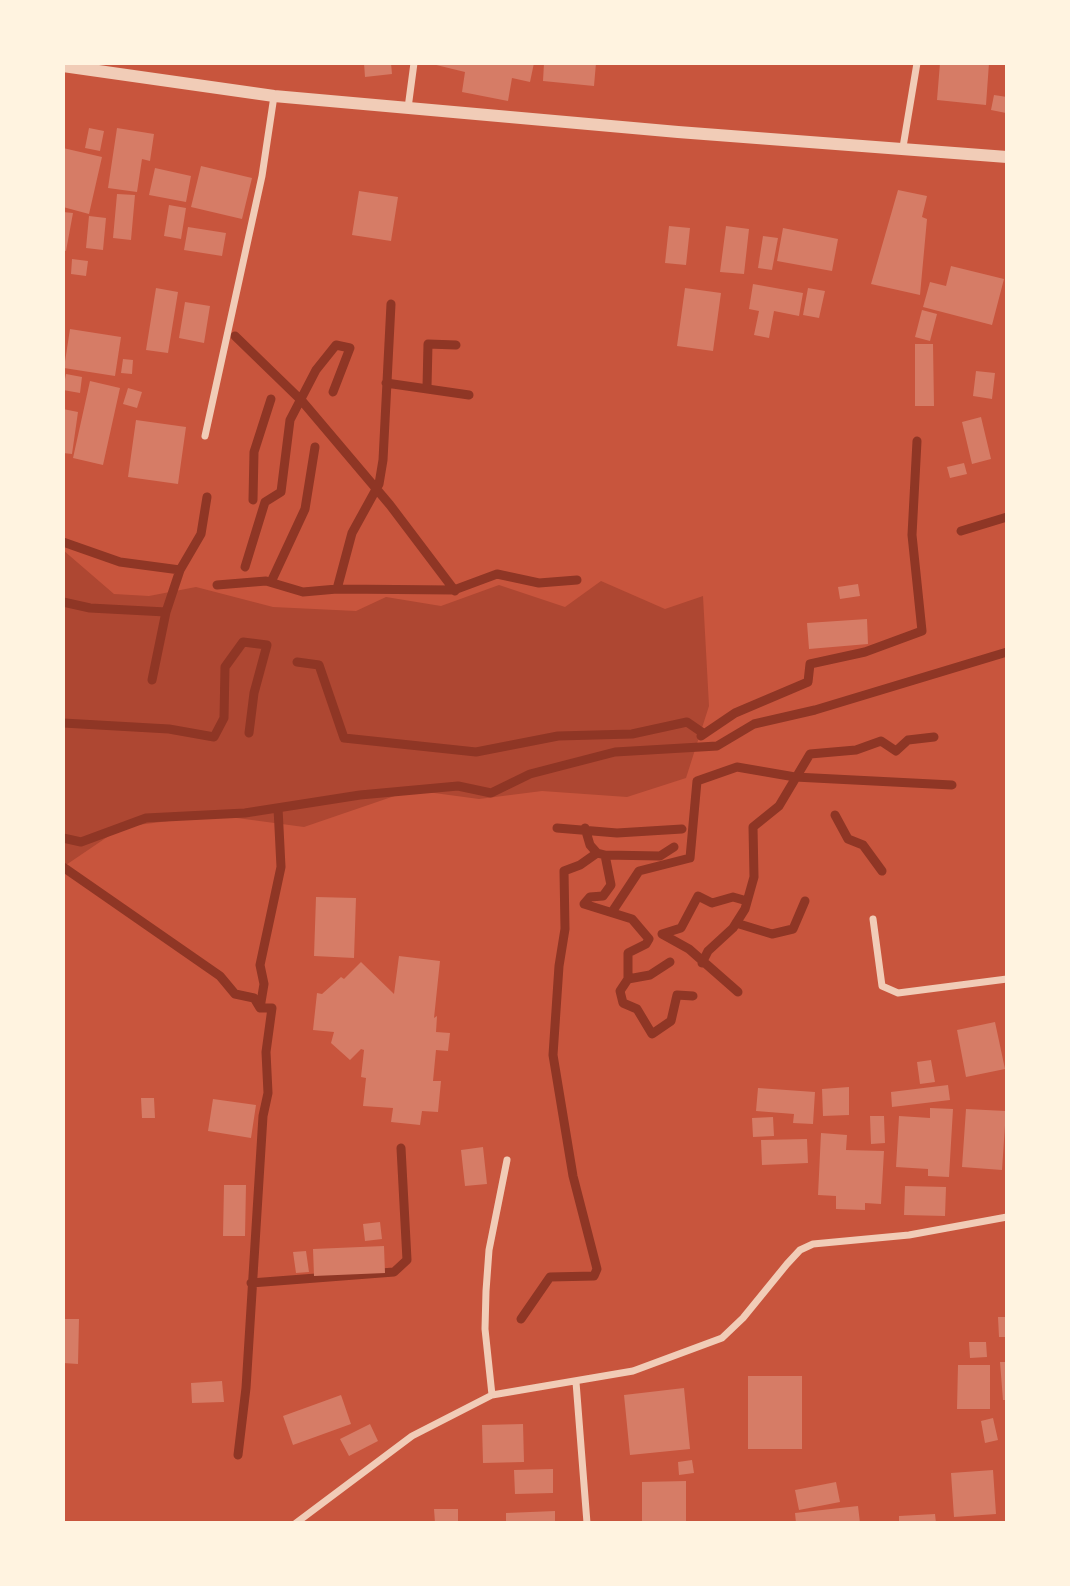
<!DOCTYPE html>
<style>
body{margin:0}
#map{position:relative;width:1070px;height:1586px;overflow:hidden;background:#c8553d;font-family:"Varela Round",sans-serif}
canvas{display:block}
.frame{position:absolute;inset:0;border:65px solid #fff3e0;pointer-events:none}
</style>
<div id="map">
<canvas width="1070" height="1586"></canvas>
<div class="frame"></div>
</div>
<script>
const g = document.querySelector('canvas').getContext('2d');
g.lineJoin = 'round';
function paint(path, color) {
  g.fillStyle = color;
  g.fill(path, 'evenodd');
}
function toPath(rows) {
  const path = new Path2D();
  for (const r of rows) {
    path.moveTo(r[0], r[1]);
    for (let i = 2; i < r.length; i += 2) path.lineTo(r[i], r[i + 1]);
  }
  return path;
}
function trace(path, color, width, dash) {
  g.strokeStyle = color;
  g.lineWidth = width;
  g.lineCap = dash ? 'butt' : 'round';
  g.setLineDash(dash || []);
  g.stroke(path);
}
paint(toPath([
 [63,550,114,594,149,596,196,587,273,607,356,611,386,597,441,606,499,585,565,607,601,581,665,609,703,596,709,706,686,778,627,797,542,791,479,799,412,790,304,827,215,815,122,827,63,867]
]), '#ae4732');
trace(toPath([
 [235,336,302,401,390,505,455,591],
 [386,383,469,395],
 [427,387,428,344,456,345],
 [253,500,254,452,271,399],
 [961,531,1007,517],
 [63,542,120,562,180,570],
 [245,567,265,502,281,492,290,420,316,370,336,345,350,348,333,392],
 [271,582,305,509,315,447],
 [217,585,266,581,303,592,337,589,454,590,497,574,539,583,577,580],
 [337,589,352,533,379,484,383,460,391,304],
 [63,602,90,608,166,612],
 [297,662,319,665,344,738,476,752,558,736,632,734,687,722,703,733],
 [152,680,166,612,180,570,201,534,207,497],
 [63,723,169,729,214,737,224,718,225,667,243,642,267,645,254,693,249,733],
 [701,736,735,713,808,682,810,664,865,652,922,631,912,535,917,441],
 [835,815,848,839,863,845,882,871],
 [557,828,617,833,682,829],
 [585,828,590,845,597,853,605,855,611,885,603,896,590,897,584,904,632,919,649,939,646,944,628,953,628,979,620,991,623,1003,637,1009,652,1034,671,1021,677,995,693,996],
 [63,838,81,842,146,818,245,813,360,795,458,786,491,793,530,774,615,752,717,746,754,724,815,710,1007,652],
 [605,855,660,856,674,847],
 [63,867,220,976,235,994,254,998,260,1008,272,1008,266,1052,268,1093,263,1116,246,1388,238,1455],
 [612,912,639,871,690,858,697,781,737,767,795,777,952,785],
 [736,923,772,934,793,929,805,901],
 [702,963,708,951,733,928,745,909,754,877,753,827,779,806,810,754,856,750,881,741,896,751,908,740,934,737],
 [628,979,650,975,670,962],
 [738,992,689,949,662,934,681,928,698,896,712,903,733,897,747,901],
 [260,1008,264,984,260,965,281,867,278,808],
 [251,1283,394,1272,407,1260,401,1148],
 [521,1319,550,1277,594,1276,597,1269,573,1176,553,1055,559,966,565,929,564,871,580,865,597,853]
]), '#8f3625', 9);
paint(toPath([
 [364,63,391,63,392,74,365,77],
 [428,63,534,63,530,82,512,78,508,101,462,92,465,72],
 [544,63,596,63,594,86,543,81],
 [940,63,989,63,986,105,937,100],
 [994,95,1007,97,1006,113,991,110],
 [89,128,104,131,100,151,85,148],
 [117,128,154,134,150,161,142,159,137,192,108,188],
 [63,148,102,157,89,214,63,207],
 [201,166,252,178,242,219,191,207],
 [155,168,191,176,186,202,149,195],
 [898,190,927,196,922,217,927,219,920,295,871,284],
 [359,191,398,197,391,241,352,235],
 [117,194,135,195,131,240,113,238],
 [169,205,186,208,181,239,164,236],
 [63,212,73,213,66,251,63,250],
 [89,216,106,218,103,250,86,248],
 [669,226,690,228,686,265,665,263],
 [726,226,749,229,744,274,720,272],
 [188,227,226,233,222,256,184,250],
 [783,228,838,239,832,271,777,261],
 [763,236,778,238,772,270,758,268],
 [72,259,88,261,86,276,71,274],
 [951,266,1004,279,992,325,923,307,930,282,946,286],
 [753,284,803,293,799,316,774,311,769,338,754,335,759,311,749,309],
 [156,288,178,292,168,353,146,350],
 [685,288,721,293,713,351,677,346],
 [808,288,825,291,819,318,803,315],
 [185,302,210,306,204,343,179,338],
 [922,310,937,314,930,341,915,337],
 [70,329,121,337,115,376,64,368],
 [915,344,933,344,934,406,915,406],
 [123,359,133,360,132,374,121,373],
 [976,371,995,373,992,399,973,396],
 [66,374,82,377,80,393,63,390],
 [90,381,120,388,103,465,73,458],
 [128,388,142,392,137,408,123,404],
 [63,409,78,412,72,454,63,453],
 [981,417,991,459,972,464,962,422],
 [136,420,186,427,178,484,128,477],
 [964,463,967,474,950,478,947,467],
 [858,584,860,596,840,599,838,587],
 [867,619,868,644,809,649,807,623],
 [316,897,356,898,354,958,314,956],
 [399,956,440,961,434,1018,437,1016,436,1032,450,1033,448,1051,436,1050,433,1081,441,1081,438,1112,422,1111,420,1125,391,1122,393,1108,363,1106,366,1078,361,1077,364,1050,361,1049,350,1060,331,1043,334,1032,313,1030,317,993,322,994,341,977,344,979,361,962,394,994],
 [995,1022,1005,1069,966,1077,957,1030],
 [931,1060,935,1082,920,1084,917,1062],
 [948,1085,950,1100,892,1107,891,1092],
 [849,1087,849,1115,823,1116,822,1089],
 [758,1088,815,1092,813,1124,793,1123,794,1114,756,1111],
 [141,1098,154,1098,155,1118,142,1118],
 [213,1099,256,1105,251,1138,208,1131],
 [930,1108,953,1109,949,1177,928,1176,928,1169,896,1167,899,1116,930,1118],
 [966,1109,1006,1111,1002,1170,962,1167],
 [870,1116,884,1116,885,1143,871,1144],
 [773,1117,774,1136,753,1137,752,1118],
 [821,1133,847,1135,846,1150,884,1151,881,1204,865,1203,865,1210,836,1209,836,1196,818,1195],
 [807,1139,808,1163,762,1165,761,1140],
 [483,1147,487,1184,465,1186,461,1150],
 [224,1185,246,1185,245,1236,223,1236],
 [905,1186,946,1187,945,1216,904,1215],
 [380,1222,382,1239,365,1241,363,1224],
 [384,1246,385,1273,314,1276,313,1249],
 [306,1251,309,1272,296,1273,293,1252],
 [998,1317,1007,1317,1007,1337,999,1337],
 [63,1319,79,1319,78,1364,63,1363],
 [969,1342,986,1342,987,1357,970,1358],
 [1000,1362,1007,1362,1007,1400,1003,1400],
 [958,1365,990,1365,990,1409,957,1409],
 [748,1376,802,1376,802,1449,748,1449],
 [222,1381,224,1402,192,1403,191,1383],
 [684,1388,690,1449,630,1455,624,1395],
 [341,1395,351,1424,293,1445,283,1416],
 [993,1418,998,1440,985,1443,981,1421],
 [370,1424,378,1441,349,1456,340,1439],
 [523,1424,524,1462,483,1463,482,1425],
 [692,1460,694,1473,679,1475,678,1462],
 [553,1469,553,1493,515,1494,514,1470],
 [993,1470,996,1514,954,1517,951,1473],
 [686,1481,686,1523,642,1523,642,1482],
 [836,1482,840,1502,799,1510,795,1490],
 [858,1506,860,1523,796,1523,795,1513],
 [434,1509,458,1509,458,1523,435,1523],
 [555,1511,555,1523,506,1523,506,1513],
 [935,1514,936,1523,899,1523,899,1516]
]), '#d67c66');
trace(toPath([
 [408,108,414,63],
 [903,147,917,63],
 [205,436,262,176,274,96],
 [873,919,882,986,898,993,1007,979],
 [576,1382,587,1523],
 [492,1395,485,1329,486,1291,489,1250,507,1160],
 [296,1523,412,1436,492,1395,633,1371,722,1338,743,1318,787,1264,800,1250,813,1244,909,1235,1007,1217]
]), '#f1ccb7', 7);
trace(toPath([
 [63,66,274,96,678,132,1007,157]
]), '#f1ccb7', 12);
</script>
